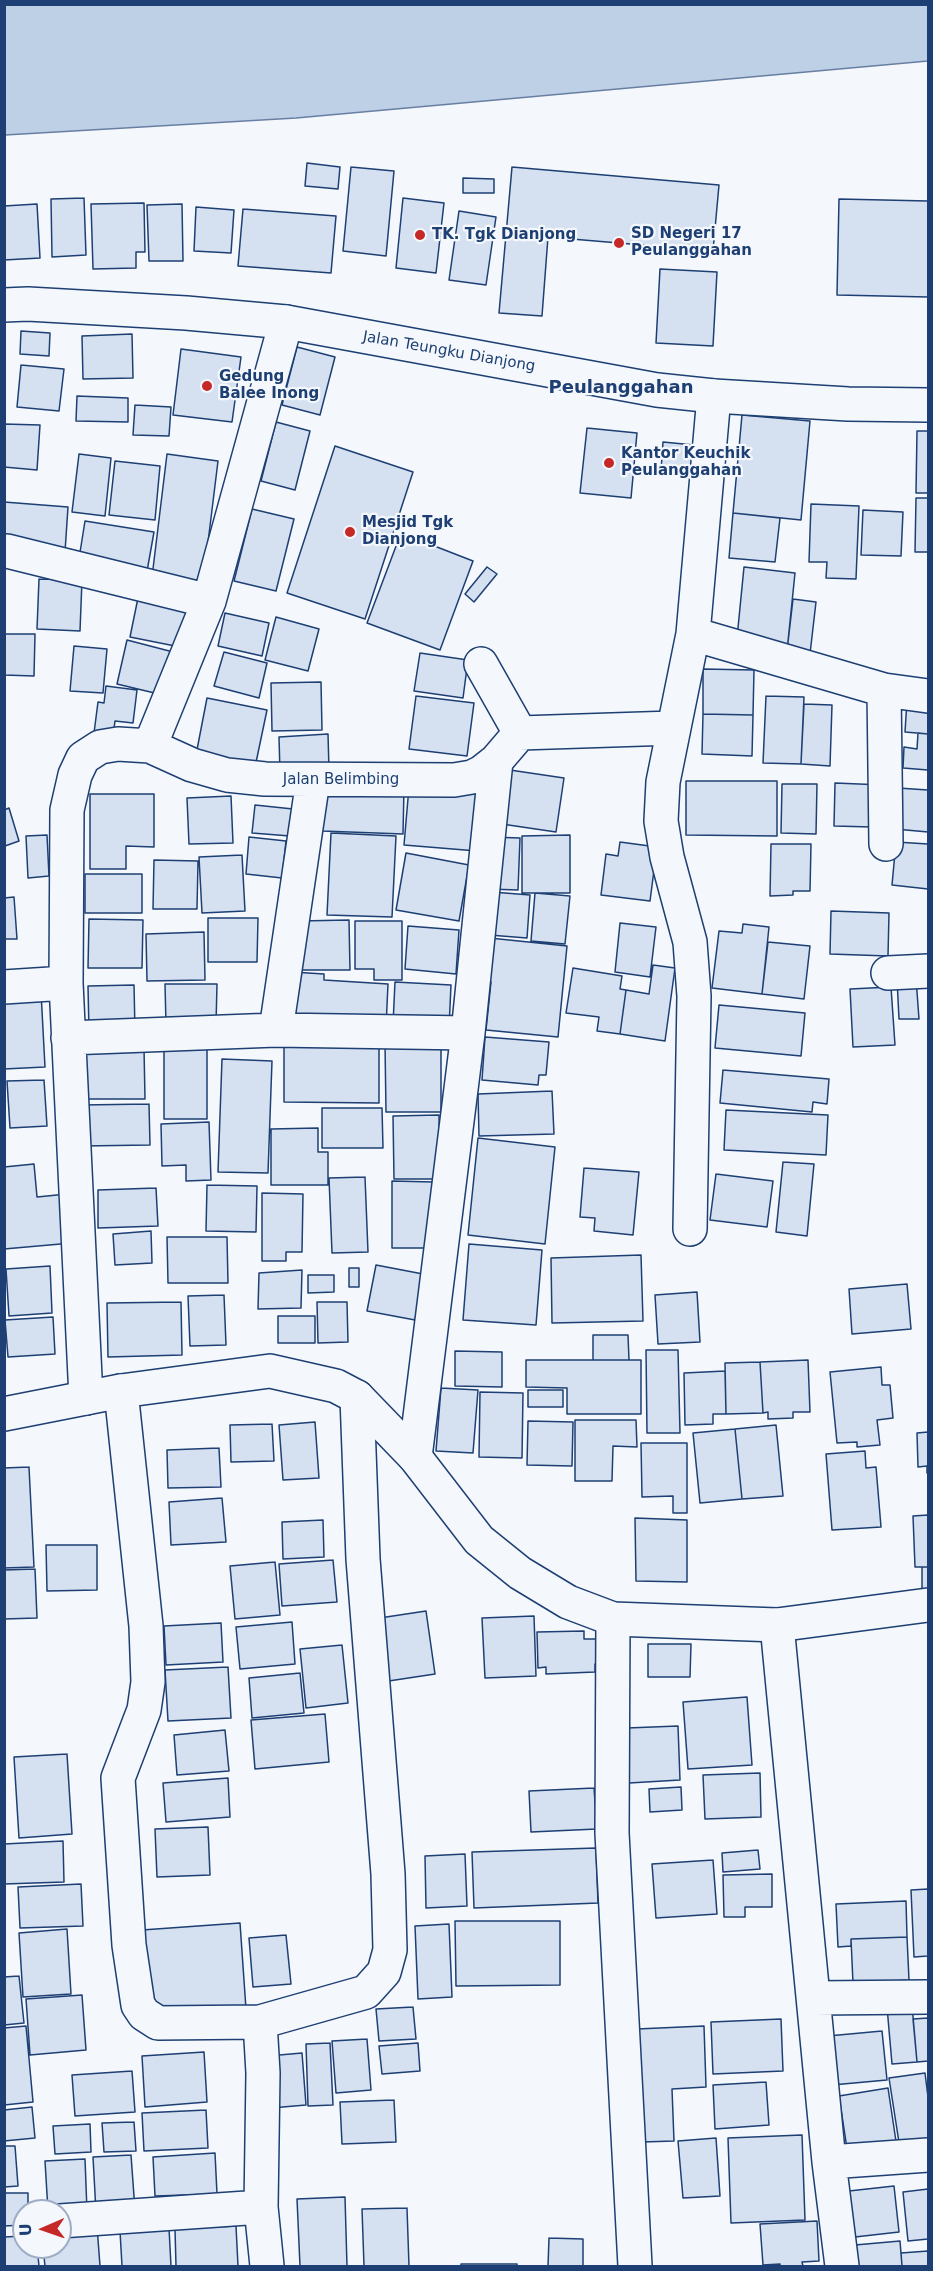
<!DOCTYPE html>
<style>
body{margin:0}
#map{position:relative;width:933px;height:2271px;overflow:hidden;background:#f4f7fb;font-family:"DejaVu Sans",sans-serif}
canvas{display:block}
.frame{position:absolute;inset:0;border:6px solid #1d3f73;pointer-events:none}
.north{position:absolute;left:12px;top:2199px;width:60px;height:60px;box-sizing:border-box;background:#f4f7fb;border:2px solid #9eadc5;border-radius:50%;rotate:268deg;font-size:16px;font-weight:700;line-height:24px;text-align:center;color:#1d3f73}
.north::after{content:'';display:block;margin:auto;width:21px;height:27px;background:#c62828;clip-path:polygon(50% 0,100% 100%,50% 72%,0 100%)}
</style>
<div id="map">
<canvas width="933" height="2271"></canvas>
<div class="frame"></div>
<div class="north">U</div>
</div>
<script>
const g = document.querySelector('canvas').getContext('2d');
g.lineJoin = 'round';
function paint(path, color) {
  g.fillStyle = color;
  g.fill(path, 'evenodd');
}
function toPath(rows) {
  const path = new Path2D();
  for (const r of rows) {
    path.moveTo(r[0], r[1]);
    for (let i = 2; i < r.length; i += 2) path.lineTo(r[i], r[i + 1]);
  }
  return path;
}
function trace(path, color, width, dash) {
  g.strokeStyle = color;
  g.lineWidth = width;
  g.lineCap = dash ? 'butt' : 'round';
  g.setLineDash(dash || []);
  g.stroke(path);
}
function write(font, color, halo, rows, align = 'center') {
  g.font = font + ' "DejaVu Sans",sans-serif';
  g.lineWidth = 4.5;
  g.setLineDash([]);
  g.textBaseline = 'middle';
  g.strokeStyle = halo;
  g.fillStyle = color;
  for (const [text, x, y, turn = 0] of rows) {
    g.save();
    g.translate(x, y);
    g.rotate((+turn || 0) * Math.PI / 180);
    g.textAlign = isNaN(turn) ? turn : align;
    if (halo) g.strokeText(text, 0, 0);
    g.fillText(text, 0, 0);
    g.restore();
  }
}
const water = toPath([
 [5,4,928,5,928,61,296,118,5,135,5,4]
]);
paint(water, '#bed0e5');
trace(water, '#687fa3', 1.5);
const building = toPath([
 [307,163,340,167,338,189,305,186,307,163],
 [351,167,394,171,386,256,343,251,351,167],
 [512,167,719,185,713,251,548,237,542,316,499,313,512,167],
 [463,178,494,179,494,193,463,193,463,178],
 [84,198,86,255,52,257,51,199,84,198],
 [403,198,444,203,436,273,396,268,403,198],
 [839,199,928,201,928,297,837,295,839,199],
 [144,203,145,252,136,252,136,268,93,269,91,204,144,203],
 [37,204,40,258,4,260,4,206,37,204],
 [182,204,183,261,149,261,147,205,182,204],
 [196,207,234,210,231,253,194,251,196,207],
 [243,209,336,216,331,273,238,266,243,209],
 [459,211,496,217,486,285,449,280,459,211],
 [660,269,717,272,713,346,656,343,660,269],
 [21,331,50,333,49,356,20,354,21,331],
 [132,334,133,378,83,379,82,336,132,334],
 [297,347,335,357,320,415,282,405,297,347],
 [181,349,241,357,232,422,173,415,181,349],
 [21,365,64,369,59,411,17,407,21,365],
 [77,396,128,398,128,422,76,421,77,396],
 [135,405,171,407,169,436,133,435,135,405],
 [742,415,810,421,801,520,733,513,742,415],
 [276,422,310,431,295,490,261,481,276,422],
 [4,424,40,425,37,470,4,467,4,424],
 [587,428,637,433,631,498,580,493,587,428],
 [917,431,928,431,928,493,916,493,917,431],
 [663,442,694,445,692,473,661,471,663,442],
 [335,446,413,472,365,619,287,593,335,446],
 [79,454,111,458,105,516,72,512,79,454],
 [167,454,218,461,203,583,152,577,167,454],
 [115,461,160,466,155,520,109,515,115,461],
 [916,498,928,498,928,552,915,552,916,498],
 [4,502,68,507,65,552,4,547,4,502],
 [811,504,859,506,856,579,826,578,827,562,809,562,811,504],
 [252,509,294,519,276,591,234,581,252,509],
 [863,510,903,512,901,556,861,555,863,510],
 [733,513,780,518,775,562,729,558,733,513],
 [85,521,154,532,146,577,78,565,85,521],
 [401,533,473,561,440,650,367,623,401,533],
 [487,567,497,574,474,602,465,594,487,567],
 [744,567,795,573,787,651,737,638,744,567],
 [39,579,82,580,80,631,37,629,39,579],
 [139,593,194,604,185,648,130,637,139,593],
 [793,599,816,602,810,654,787,651,793,599],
 [225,613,269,623,262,656,218,646,225,613],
 [276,617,319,629,308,671,265,660,276,617],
 [4,634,35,634,34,676,4,675,4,634],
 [127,640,177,653,167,696,117,684,127,640],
 [74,646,107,649,103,693,70,691,74,646],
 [224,652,267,663,259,698,214,686,224,652],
 [420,653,468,660,463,698,414,691,420,653],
 [703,669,754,670,753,715,703,714,703,669],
 [321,682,322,730,272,731,271,683,321,682],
 [106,686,137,690,133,723,115,721,113,736,94,733,98,702,104,703,106,686],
 [416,696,474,703,467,756,409,749,416,696],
 [766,696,804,697,801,764,763,763,766,696],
 [207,698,267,710,254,772,195,760,207,698],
 [907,700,928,701,928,734,905,732,907,700],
 [804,704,832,705,830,766,801,764,804,704],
 [703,714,753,715,752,756,702,754,703,714],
 [918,733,928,734,928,770,903,768,904,747,917,749,918,733],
 [328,734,329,770,280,773,279,737,328,734],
 [503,769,564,778,556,832,495,823,503,769],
 [686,781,777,781,777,836,686,835,686,781],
 [835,783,883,785,872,827,834,826,835,783],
 [782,784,817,784,816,834,781,833,782,784],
 [324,785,404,788,403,834,322,831,324,785],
 [409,787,482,794,477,851,404,845,409,787],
 [898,788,928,790,928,832,895,829,898,788],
 [90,794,154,794,154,847,126,846,126,869,90,869,90,794],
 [231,796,233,843,189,844,187,798,231,796],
 [255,805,293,809,290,836,252,833,255,805],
 [9,808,19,841,5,846,4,810,9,808],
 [331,833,396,836,392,917,327,915,331,833],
 [47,835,49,876,28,878,26,836,47,835],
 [570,835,570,893,522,893,522,836,570,835],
 [249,837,286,841,282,878,246,874,249,837],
 [490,837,520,838,518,890,489,889,490,837],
 [620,842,657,847,650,901,601,895,606,854,618,856,620,842],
 [896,842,928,844,928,889,892,885,896,842],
 [771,844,811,844,810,891,793,891,793,895,770,896,771,844],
 [406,853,469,865,459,921,396,910,406,853],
 [242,855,245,911,202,913,199,857,242,855],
 [154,860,198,861,197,909,153,909,154,860],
 [85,874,142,874,142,913,85,913,85,874],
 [492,892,530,895,527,938,489,935,492,892],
 [535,893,570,896,565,944,531,941,535,893],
 [14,897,17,939,4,939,4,898,14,897],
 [831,911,889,913,888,956,830,954,831,911],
 [208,918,258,918,257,962,208,962,208,918],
 [89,919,143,920,142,968,88,968,89,919],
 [349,920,350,970,300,970,299,921,349,920],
 [355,921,402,921,402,980,374,980,374,969,355,969,355,921],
 [620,923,656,927,650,977,615,972,620,923],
 [743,924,769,927,762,994,712,988,719,931,742,933,743,924],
 [408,926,459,930,456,974,405,969,408,926],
 [204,932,205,980,147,981,146,934,204,932],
 [480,937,567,946,558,1037,486,1030,491,982,476,981,480,937],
 [768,942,810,946,804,999,762,994,768,942],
 [653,965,675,968,665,1041,620,1034,626,990,649,994,653,965],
 [573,968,622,976,620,989,626,990,620,1034,597,1031,599,1017,566,1013,573,968],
 [292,972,324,974,324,980,388,984,386,1027,289,1021,292,972],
 [916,978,919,1019,899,1019,897,979,916,978],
 [395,982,451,985,449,1028,393,1024,395,982],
 [165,984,217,984,216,1025,166,1025,165,984],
 [134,985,135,1031,89,1032,88,986,134,985],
 [891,987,895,1045,853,1047,850,989,891,987],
 [41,992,45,1067,4,1069,4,995,41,992],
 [719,1005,805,1013,801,1056,715,1048,719,1005],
 [485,1037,549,1042,546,1075,539,1075,538,1085,482,1080,485,1037],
 [284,1042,379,1043,379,1103,284,1102,284,1042],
 [385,1044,441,1044,441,1112,386,1112,385,1044],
 [144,1048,145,1099,83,1099,82,1049,144,1048],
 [164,1049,207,1049,207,1119,164,1119,164,1049],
 [222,1059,272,1061,268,1173,218,1172,222,1059],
 [723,1070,829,1079,827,1104,813,1102,812,1112,720,1103,723,1070],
 [44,1080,47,1126,10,1128,7,1081,44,1080],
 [552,1091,554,1134,479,1136,478,1094,552,1091],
 [149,1104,150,1145,82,1146,81,1105,149,1104],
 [322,1108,382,1108,383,1148,322,1148,322,1108],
 [726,1110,828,1115,826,1155,724,1150,726,1110],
 [439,1115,440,1179,394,1179,393,1116,439,1115],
 [209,1122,211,1180,186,1181,186,1165,162,1166,161,1124,209,1122],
 [318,1128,318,1152,328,1152,328,1185,271,1185,271,1129,318,1128],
 [478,1138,555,1147,545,1244,468,1235,478,1138],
 [783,1162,814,1164,807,1236,776,1232,783,1162],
 [34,1164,37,1197,67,1194,72,1243,4,1249,4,1167,34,1164],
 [584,1168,639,1172,633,1235,594,1231,595,1218,580,1217,584,1168],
 [716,1174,773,1181,767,1227,710,1220,716,1174],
 [365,1177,368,1252,332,1253,329,1178,365,1177],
 [392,1181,433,1182,432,1248,392,1248,392,1181],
 [207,1185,257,1186,256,1232,206,1231,207,1185],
 [156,1188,158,1226,98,1228,98,1190,156,1188],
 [262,1193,303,1194,302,1252,286,1252,286,1261,262,1261,262,1193],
 [151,1231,152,1263,115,1265,113,1234,151,1231],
 [167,1237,227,1237,228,1283,168,1283,167,1237],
 [469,1244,542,1250,536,1325,463,1320,469,1244],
 [641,1255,643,1321,552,1323,551,1258,641,1255],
 [376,1265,423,1274,415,1320,367,1311,376,1265],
 [50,1266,52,1313,9,1316,6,1269,50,1266],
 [349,1268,359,1268,359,1287,349,1287,349,1268],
 [302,1270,301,1308,258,1309,259,1273,302,1270],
 [308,1275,334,1275,334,1292,308,1293,308,1275],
 [907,1284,911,1329,852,1334,849,1289,907,1284],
 [697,1292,700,1342,658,1344,655,1295,697,1292],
 [224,1295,226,1345,190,1346,188,1296,224,1295],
 [181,1302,182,1355,108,1357,107,1303,181,1302],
 [317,1302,347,1302,348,1342,318,1343,317,1302],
 [278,1316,315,1316,315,1343,278,1343,278,1316],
 [53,1317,55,1354,8,1357,5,1320,53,1317],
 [593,1335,628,1335,629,1360,593,1360,593,1335],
 [646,1350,678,1350,680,1433,647,1433,646,1350],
 [455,1351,502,1352,502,1387,455,1386,455,1351],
 [526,1360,641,1360,641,1414,567,1414,567,1388,526,1387,526,1360],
 [808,1360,810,1412,793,1412,793,1418,768,1419,768,1412,763,1413,760,1362,808,1360],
 [760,1362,763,1413,726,1414,725,1363,760,1362],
 [881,1367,882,1385,890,1385,893,1418,877,1420,880,1445,857,1447,857,1442,837,1443,830,1372,881,1367],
 [725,1371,726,1414,713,1414,713,1424,685,1425,684,1373,725,1371],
 [441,1388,478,1390,473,1453,436,1451,441,1388],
 [528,1390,563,1390,563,1407,528,1407,528,1390],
 [480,1392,523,1393,522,1458,479,1457,480,1392],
 [575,1420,636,1420,637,1447,613,1446,612,1481,575,1481,575,1420],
 [528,1421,573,1422,572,1466,527,1465,528,1421],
 [315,1422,319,1478,283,1480,279,1425,315,1422],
 [272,1424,274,1461,231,1462,230,1425,272,1424],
 [776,1425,783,1496,742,1499,735,1429,776,1425],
 [735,1429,742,1499,700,1503,693,1433,735,1429],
 [928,1432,928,1472,927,1473,927,1466,918,1467,917,1433,928,1432],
 [641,1443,687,1443,687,1513,673,1513,673,1496,642,1497,641,1443],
 [219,1448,221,1487,168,1488,167,1450,219,1448],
 [865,1451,866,1468,876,1467,881,1527,832,1530,826,1454,865,1451],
 [29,1467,34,1567,4,1568,4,1468,29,1467],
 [222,1498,226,1542,171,1545,169,1502,222,1498],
 [928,1515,928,1567,915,1567,913,1516,928,1515],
 [635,1518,687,1520,687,1582,636,1581,635,1518],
 [323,1520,324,1557,283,1559,282,1522,323,1520],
 [46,1545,97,1545,97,1590,47,1591,46,1545],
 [333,1560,337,1602,282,1606,279,1564,333,1560],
 [275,1562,280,1615,235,1619,230,1566,275,1562],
 [922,1567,928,1567,928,1589,922,1589,922,1567],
 [35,1569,37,1618,4,1619,4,1570,35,1569],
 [426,1611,435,1674,382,1682,373,1619,426,1611],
 [534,1616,536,1676,485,1678,482,1618,534,1616],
 [292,1622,295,1664,240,1669,236,1627,292,1622],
 [221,1623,223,1662,166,1665,164,1626,221,1623],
 [584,1631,584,1639,601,1639,602,1664,595,1664,595,1672,546,1674,546,1667,538,1668,537,1632,584,1631],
 [648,1644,691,1644,690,1677,648,1677,648,1644],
 [342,1645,348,1703,306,1708,300,1649,342,1645],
 [228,1667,231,1718,168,1721,165,1670,228,1667],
 [300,1673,304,1713,252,1718,249,1678,300,1673],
 [747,1697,752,1765,688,1769,683,1702,747,1697],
 [325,1714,329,1762,255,1769,251,1720,325,1714],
 [678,1726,680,1780,629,1783,627,1728,678,1726],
 [225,1730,229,1771,177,1775,174,1735,225,1730],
 [67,1754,72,1834,19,1838,14,1757,67,1754],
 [760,1773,761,1817,705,1819,703,1775,760,1773],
 [228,1778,230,1817,166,1822,163,1783,228,1778],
 [681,1787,682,1810,650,1812,649,1789,681,1787],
 [594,1788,597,1829,531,1832,529,1791,594,1788],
 [208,1827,210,1875,157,1877,155,1829,208,1827],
 [63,1841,64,1882,4,1884,4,1844,63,1841],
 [596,1848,598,1903,474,1908,472,1852,596,1848],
 [758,1850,760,1869,723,1872,722,1853,758,1850],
 [465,1854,467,1906,426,1908,425,1856,465,1854],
 [713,1860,717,1914,656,1918,652,1864,713,1860],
 [772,1874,772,1907,745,1907,745,1917,724,1917,723,1875,772,1874],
 [81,1884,83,1926,20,1928,18,1887,81,1884],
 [928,1889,928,1956,914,1957,911,1890,928,1889],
 [906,1901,907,1937,851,1939,851,1946,838,1947,836,1904,906,1901],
 [455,1921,560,1921,560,1985,456,1986,455,1921],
 [240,1923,246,2009,147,2015,142,1930,240,1923],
 [449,1924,452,1997,418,1999,415,1926,449,1924],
 [67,1929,71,1994,23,1997,19,1933,67,1929],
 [286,1935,291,1984,253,1987,249,1938,286,1935],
 [907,1937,909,1980,853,1983,851,1939,907,1937],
 [19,1976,24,2023,4,2025,4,1977,19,1976],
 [82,1995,86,2050,30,2055,26,1999,82,1995],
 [912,2005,917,2062,892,2064,887,2007,912,2005],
 [413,2007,416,2039,379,2041,376,2009,413,2007],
 [928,2018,928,2061,917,2062,913,2019,928,2018],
 [781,2019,783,2071,713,2074,711,2022,781,2019],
 [26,2026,33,2102,4,2105,4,2028,26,2026],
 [704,2026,706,2087,672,2089,674,2141,642,2142,637,2029,704,2026],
 [882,2031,887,2080,832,2085,828,2036,882,2031],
 [367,2039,371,2090,336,2093,332,2041,367,2039],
 [330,2043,333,2105,308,2106,306,2044,330,2043],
 [418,2043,420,2071,382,2074,379,2046,418,2043],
 [204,2052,207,2102,145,2107,142,2056,204,2052],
 [302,2053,306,2105,271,2108,268,2056,302,2053],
 [132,2071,135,2112,75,2116,72,2075,132,2071],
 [925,2073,928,2097,928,2145,900,2149,889,2078,925,2073],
 [766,2082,769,2125,715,2129,713,2085,766,2082],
 [888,2088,897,2148,848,2155,839,2096,888,2088],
 [394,2100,396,2142,342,2144,340,2102,394,2100],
 [32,2107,35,2138,4,2141,4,2110,32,2107],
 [206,2110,208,2148,144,2151,142,2113,206,2110],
 [134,2122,136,2151,104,2152,102,2123,134,2122],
 [90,2124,91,2152,55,2154,53,2126,90,2124],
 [802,2135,805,2220,731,2223,728,2138,802,2135],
 [716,2138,720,2196,683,2198,678,2141,716,2138],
 [4,2146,15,2146,18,2186,4,2187,4,2146],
 [215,2153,217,2194,155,2196,153,2157,215,2153],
 [131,2155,135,2210,96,2212,93,2157,131,2155],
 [85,2159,87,2211,48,2211,45,2161,85,2159],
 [894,2186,899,2232,855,2237,849,2191,894,2186],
 [928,2189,928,2239,908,2241,903,2192,928,2189],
 [4,2193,28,2193,28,2211,24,2211,24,2225,4,2226,4,2193],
 [345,2197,347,2266,300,2266,297,2199,345,2197],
 [407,2208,409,2266,364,2266,362,2209,407,2208],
 [817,2221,819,2261,802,2262,803,2266,780,2266,780,2264,763,2265,760,2224,817,2221],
 [97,2226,100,2266,45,2266,43,2247,60,2247,60,2227,97,2226],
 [236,2226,238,2266,176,2266,175,2229,236,2226],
 [169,2228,171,2266,122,2266,120,2231,169,2228],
 [24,2236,24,2247,37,2247,39,2266,4,2266,4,2237,24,2236],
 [549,2238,583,2239,583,2266,548,2266,549,2238],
 [900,2241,902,2266,857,2266,855,2245,900,2241],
 [928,2251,928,2266,902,2266,901,2253,928,2251],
 [461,2264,517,2264,517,2266,461,2266,461,2264]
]);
paint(building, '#d5e0f0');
trace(building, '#1d3f73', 1.5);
const street = toPath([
 [7,551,209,601],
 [693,634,884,690,928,696],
 [481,664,520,733],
 [884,690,886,844],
 [520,733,673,728],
 [150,746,209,601,286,322],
 [888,973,928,971],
 [4,987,66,983],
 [276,1030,313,780],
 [68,1038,276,1030,468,1033],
 [690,1229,694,996,690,942,667,857,661,821,663,782,693,634,714,396],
 [121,1391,146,1626,148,1682,144,1710,118,1778,129,1945,138,2005,144,2014,158,2023,260,2022],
 [86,1398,66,983,67,810,75,775,83,758,100,747,118,744,150,746,192,765,227,775,265,779,454,780,472,777,482,772,496,761,520,733],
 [415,1457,468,1033,496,761],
 [613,1619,612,1833,635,2266],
 [777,1625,829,2162,842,2266],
 [814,1998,928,1997],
 [829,2162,928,2155],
 [60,2221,261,2207],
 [267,2266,261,2207,263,2073,260,2022,366,1992,384,1972,390,1950,388,1874,363,1559,357,1397]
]);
const secondary = toPath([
 [4,305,28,304,186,313,286,322,657,390,714,396,848,404,928,405],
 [4,1414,121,1391,270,1371,336,1386,357,1397,415,1457,479,1540,520,1573,568,1602,613,1619,777,1625,928,1605]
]);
trace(street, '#1d3f73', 36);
trace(secondary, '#1d3f73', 36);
trace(street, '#f4f7fb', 33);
trace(secondary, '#f4f7fb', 33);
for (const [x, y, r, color] of [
 [420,235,6,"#c62828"],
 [619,243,6,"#c62828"],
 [207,386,6,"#c62828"],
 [609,463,6,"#c62828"],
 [350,532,6,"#c62828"]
]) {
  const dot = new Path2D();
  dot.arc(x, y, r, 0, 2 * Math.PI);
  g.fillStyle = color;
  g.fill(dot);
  trace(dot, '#f4f7fb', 2);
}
write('bold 15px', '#1d3f73', '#f4f7fb', [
 ["SD Negeri 17",631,234],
 ["Peulanggahan",631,251],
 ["TK. Tgk Dianjong",432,235],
 ["Gedung",219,377],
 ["Balee Inong",219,394],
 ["Kantor Keuchik",621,454],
 ["Peulanggahan",621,471],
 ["Mesjid Tgk",362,523],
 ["Dianjong",362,540]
], 'left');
write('15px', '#1d3f73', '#f4f7fb', [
 ["Jalan Teungku Dianjong",449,352,10],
 ["Jalan Belimbing",341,780]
]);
write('bold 18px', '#1d3f73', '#f4f7fb', [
 ["Peulanggahan",621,388]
]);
</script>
